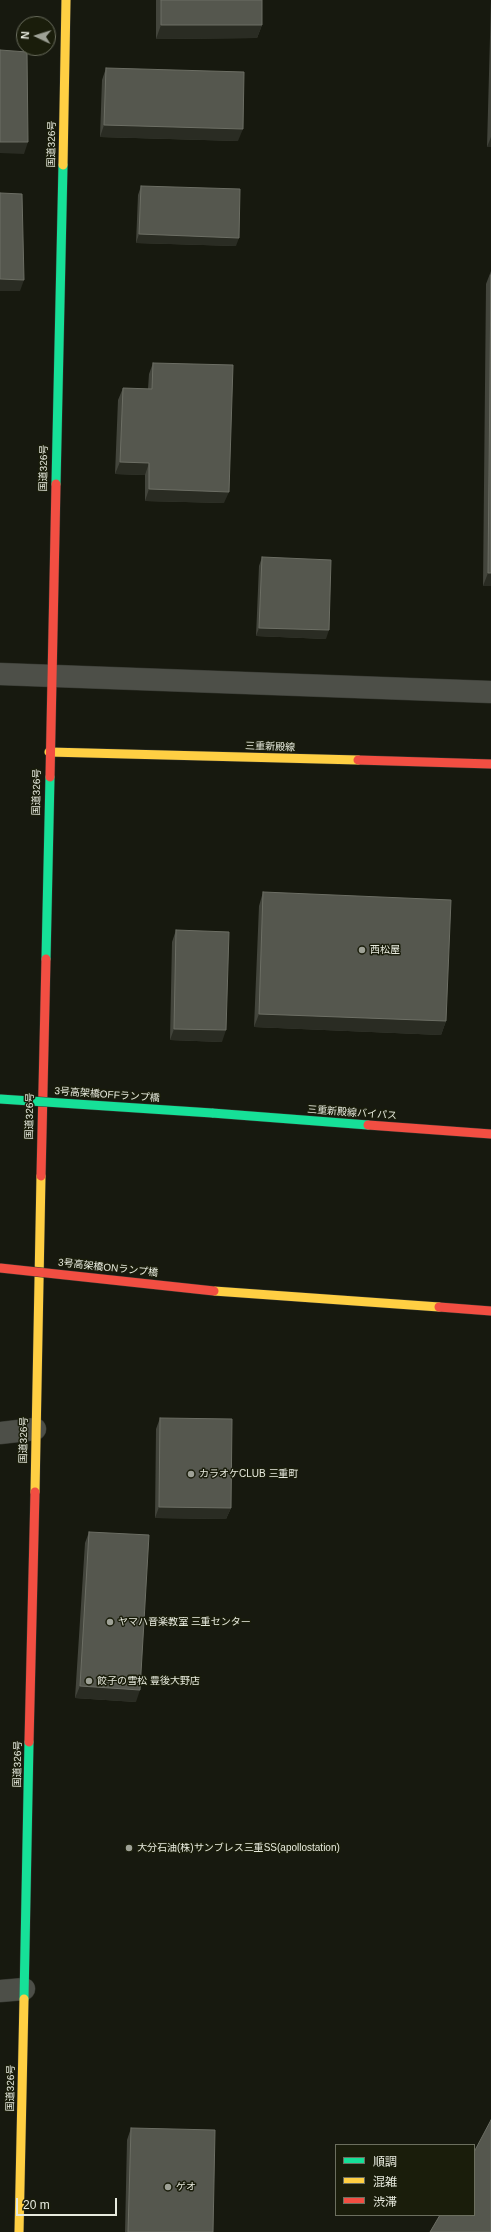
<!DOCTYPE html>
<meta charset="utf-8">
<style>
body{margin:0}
#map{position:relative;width:491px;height:2232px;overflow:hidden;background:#17190f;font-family:Arial,"Noto Sans JP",sans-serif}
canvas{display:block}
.legend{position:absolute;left:335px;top:2144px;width:140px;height:72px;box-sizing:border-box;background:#1a1d0b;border:1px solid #6c6f5f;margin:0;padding:5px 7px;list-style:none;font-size:12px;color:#e7eade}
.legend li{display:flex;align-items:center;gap:8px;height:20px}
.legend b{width:20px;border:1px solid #6c6f5f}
.north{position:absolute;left:16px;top:16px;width:40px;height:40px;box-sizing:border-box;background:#1a1d0b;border:1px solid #6c6f5f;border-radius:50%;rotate:274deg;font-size:11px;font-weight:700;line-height:16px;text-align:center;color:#e7eade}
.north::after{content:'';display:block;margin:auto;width:14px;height:18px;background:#9ea196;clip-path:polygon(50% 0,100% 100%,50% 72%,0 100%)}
.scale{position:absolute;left:16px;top:2198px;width:101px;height:18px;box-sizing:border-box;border:2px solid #e7eade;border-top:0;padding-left:5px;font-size:12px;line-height:14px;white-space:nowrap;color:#e7eade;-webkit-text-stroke:3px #1a1d0b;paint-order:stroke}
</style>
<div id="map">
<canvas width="491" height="2232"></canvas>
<ul class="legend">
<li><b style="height:5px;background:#16e098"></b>順調</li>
<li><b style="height:5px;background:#ffcf43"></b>混雑</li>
<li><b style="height:5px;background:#f24e42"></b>渋滞</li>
</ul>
<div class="north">N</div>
<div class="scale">20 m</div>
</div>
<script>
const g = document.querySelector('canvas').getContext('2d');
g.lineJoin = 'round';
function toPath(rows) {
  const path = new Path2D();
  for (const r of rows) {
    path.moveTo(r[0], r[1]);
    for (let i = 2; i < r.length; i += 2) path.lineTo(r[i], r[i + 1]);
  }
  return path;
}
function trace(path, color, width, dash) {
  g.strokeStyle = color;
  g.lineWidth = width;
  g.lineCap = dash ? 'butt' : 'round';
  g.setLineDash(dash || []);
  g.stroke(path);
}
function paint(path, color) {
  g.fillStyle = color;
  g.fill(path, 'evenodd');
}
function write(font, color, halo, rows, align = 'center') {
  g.font = font + ' Arial,"Noto Sans JP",sans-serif';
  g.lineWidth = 3;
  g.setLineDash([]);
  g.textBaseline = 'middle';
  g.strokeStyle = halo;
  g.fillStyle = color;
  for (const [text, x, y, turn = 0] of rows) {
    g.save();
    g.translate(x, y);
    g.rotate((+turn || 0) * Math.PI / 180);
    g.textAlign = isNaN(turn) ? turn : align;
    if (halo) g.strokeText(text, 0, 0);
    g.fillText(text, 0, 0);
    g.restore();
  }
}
const street = toPath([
 [0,674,491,692],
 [0,1433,35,1429],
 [0,1991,24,1989]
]);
const fast = toPath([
 [56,484,63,165],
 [46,959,50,777],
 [212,1113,368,1125],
 [24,1999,29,1742]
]);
const slow = toPath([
 [63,165,66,0],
 [49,752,358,760],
 [214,1291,439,1307],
 [35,1492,41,1176],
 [19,2232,24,1999]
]);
const jam = toPath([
 [358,760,491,764],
 [50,777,56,484],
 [368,1125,491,1134],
 [41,1176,46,959],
 [439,1307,491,1311],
 [29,1742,35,1492]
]);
trace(street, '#34362f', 23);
trace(fast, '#34362f', 10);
trace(slow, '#34362f', 10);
trace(jam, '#34362f', 10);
trace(street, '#4d4f48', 22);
trace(fast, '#16e098', 9);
trace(slow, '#ffcf43', 9);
trace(jam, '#f24e42', 9);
const fastBridge = toPath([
 [0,1099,212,1113]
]);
const jamBridge = toPath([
 [0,1268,214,1291]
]);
trace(fastBridge, '#34362f', 10, []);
trace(jamBridge, '#34362f', 10, []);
trace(fastBridge, '#16e098', 9);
trace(jamBridge, '#f24e42', 9);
paint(toPath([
 [156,0,262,0,262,25,257,38,156,39],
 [491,0,491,147,487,147],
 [106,68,238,141,100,137,102,80],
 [141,186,236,246,136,243,138,195],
 [491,271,491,586,483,586,486,284],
 [153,363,224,503,145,501,145,475,115,474,118,400,123,388,148,389,149,374],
 [262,557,326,639,256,636,259,566],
 [263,892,446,1021,441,1035,254,1027,259,906],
 [176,930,222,1042,170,1040,172,942],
 [160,1418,231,1508,226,1519,155,1518,156,1429],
 [89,1532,136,1702,75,1698,85,1543],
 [131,2128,213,2232,125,2232,127,2140]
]), '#43453c');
paint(toPath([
 [161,25,262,25,257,38,156,39],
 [104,125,243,129,238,141,100,137],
 [491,137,491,147,487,147],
 [0,142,28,142,24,154,0,153],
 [139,234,239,238,236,246,136,243],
 [0,279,24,280,20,291,0,291],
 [120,462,149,463,145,475,115,474],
 [149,489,229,492,224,503,145,501],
 [488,573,491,573,491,586,483,586],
 [259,628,329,630,326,639,256,636],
 [259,1014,446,1021,441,1035,254,1027],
 [174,1029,226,1030,222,1042,170,1040],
 [159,1507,231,1508,226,1519,155,1518],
 [80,1686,140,1690,136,1702,75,1698]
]), '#2a2c23');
const building = toPath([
 [161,0,262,0,262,25,161,25,161,0],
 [0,50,27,52,28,142,0,142,0,50],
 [106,68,244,72,243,129,104,125,106,68],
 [141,186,240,189,239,238,139,234,141,186],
 [0,193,22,194,24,280,0,279,0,193],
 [491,275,491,573,488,573,491,275],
 [153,363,233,365,229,492,149,489,149,463,120,462,123,388,152,389,153,363],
 [262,557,331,560,329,630,259,628,262,557],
 [263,892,451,900,446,1021,259,1014,263,892],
 [176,930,229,932,226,1030,174,1029,176,930],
 [160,1418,232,1419,231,1508,159,1507,160,1418],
 [89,1532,149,1535,140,1690,80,1686,89,1532],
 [491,2120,491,2232,430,2232,440,2215,474,2215,474,2152,491,2120],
 [131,2128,215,2130,213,2232,128,2232,131,2128]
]);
paint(building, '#55574e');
trace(building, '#6c6e64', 1);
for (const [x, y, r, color] of [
 [362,950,4,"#9ea196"],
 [191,1474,4,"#9ea196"],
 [110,1622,4,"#9ea196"],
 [89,1681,4,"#9ea196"],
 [129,1848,4,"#9ea196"],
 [168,2187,4,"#9ea196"]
]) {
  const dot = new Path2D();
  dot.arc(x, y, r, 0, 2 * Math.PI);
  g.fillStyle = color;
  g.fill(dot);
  trace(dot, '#1a1d0b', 1.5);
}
write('10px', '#e7eade', '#1a1d0b', [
 ["国道326号",52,144,-89],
 ["国道326号",44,468,-89],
 ["三重新殿線",270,747,2],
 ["国道326号",37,792,-89],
 ["3号高架橋OFFランプ橋",107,1095,4],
 ["三重新殿線バイパス",352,1113,4],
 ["国道326号",30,1116,-89],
 ["3号高架橋ONランプ橋",108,1268,6],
 ["国道326号",24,1440,-89],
 ["国道326号",18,1764,-89],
 ["国道326号",11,2088,-89]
]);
write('10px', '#e7eade', '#1a1d0b', [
 ["西松屋",370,950],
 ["カラオケCLUB 三重町",199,1474],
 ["ヤマハ音楽教室 三重センター",118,1622],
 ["餃子の雪松 豊後大野店",97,1681],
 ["大分石油(株)サンブレス三重SS(apollostation)",137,1848],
 ["ゲオ",176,2187]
], 'left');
</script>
